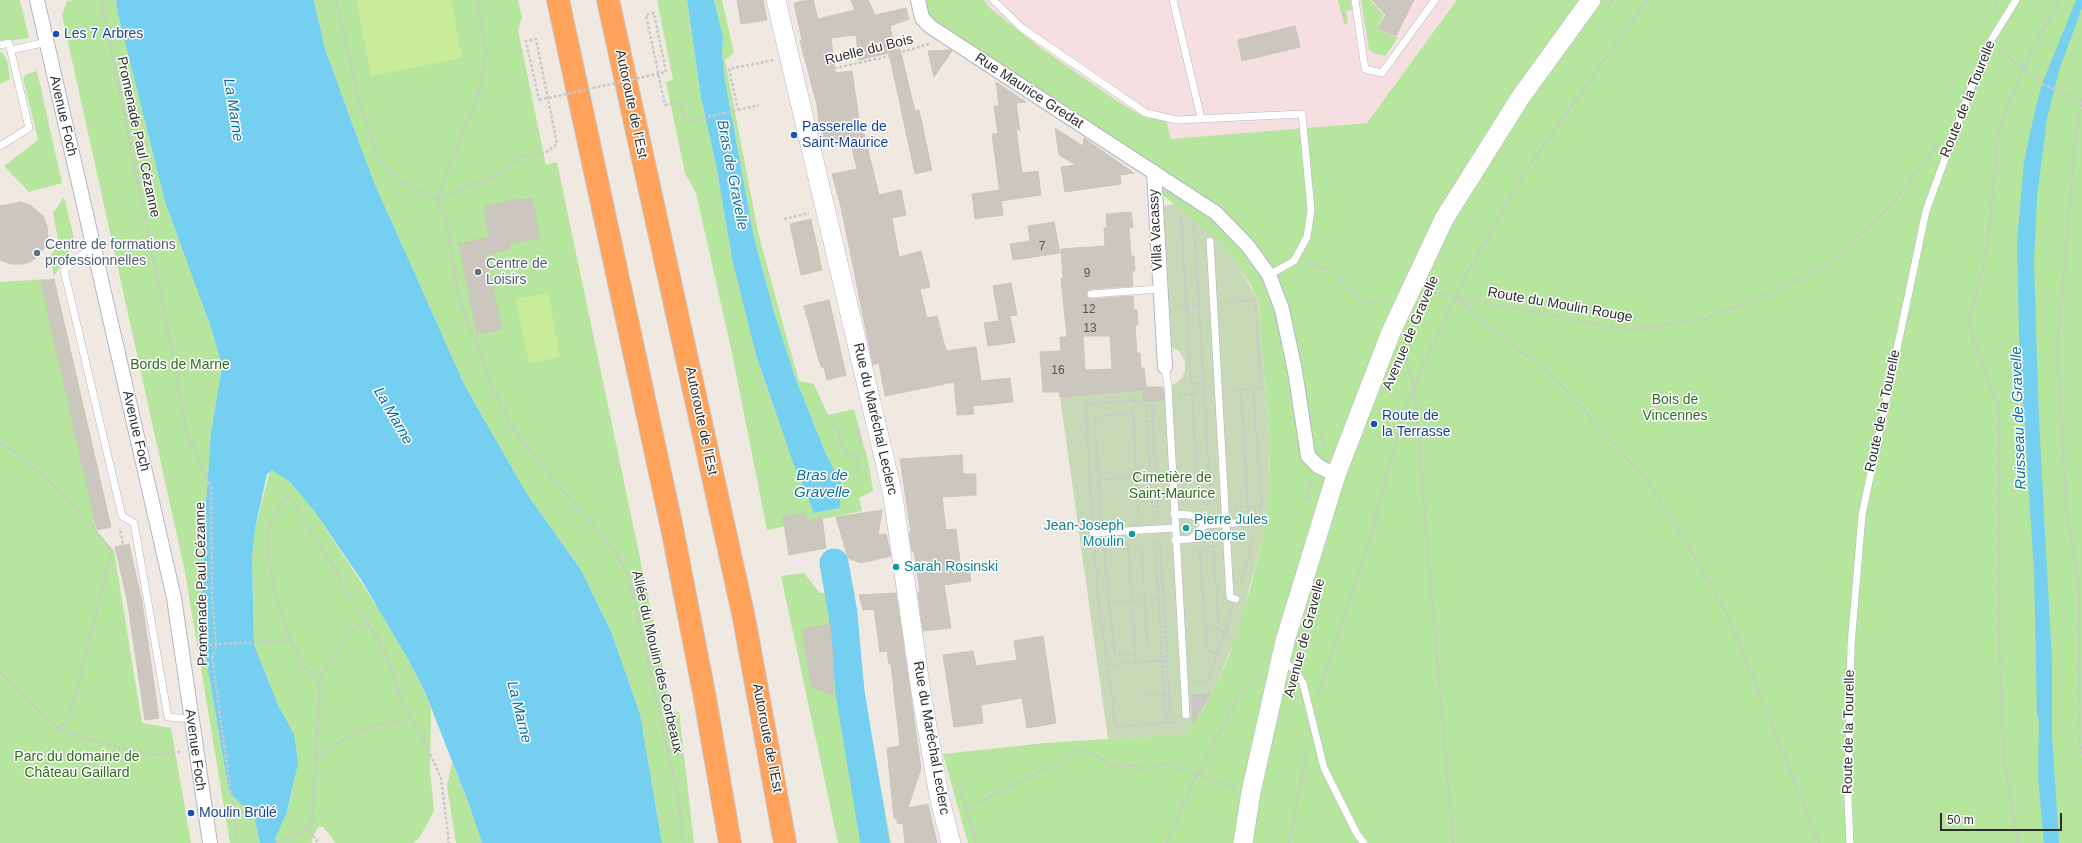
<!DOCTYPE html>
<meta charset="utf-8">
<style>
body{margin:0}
#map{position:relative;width:2082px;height:843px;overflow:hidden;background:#efe9e1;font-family:Arial,sans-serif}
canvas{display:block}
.scale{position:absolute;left:1940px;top:813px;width:122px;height:18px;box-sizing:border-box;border:2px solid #2e2e2e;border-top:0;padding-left:5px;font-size:12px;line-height:14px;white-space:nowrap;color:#2e2e2e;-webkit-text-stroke:3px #fff;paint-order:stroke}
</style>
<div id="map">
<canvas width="2082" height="843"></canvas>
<div class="scale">50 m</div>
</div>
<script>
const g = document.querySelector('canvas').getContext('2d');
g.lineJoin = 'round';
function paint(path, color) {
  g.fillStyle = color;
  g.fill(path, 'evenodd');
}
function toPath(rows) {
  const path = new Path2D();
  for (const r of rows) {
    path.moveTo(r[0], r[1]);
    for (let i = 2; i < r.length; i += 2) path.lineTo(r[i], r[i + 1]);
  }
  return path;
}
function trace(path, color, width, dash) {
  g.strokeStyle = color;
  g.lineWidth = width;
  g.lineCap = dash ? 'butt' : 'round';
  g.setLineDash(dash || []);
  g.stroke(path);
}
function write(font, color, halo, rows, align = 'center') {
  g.font = font + ' Arial,sans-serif';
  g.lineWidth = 3;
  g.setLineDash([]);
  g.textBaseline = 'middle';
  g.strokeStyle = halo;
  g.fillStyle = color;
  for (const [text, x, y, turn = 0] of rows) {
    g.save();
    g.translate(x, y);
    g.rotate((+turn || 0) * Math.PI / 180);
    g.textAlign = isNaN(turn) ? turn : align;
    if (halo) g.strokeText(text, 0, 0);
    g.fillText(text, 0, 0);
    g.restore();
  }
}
paint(toPath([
 [923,0,1459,0,1367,123,1129,143]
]), '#f5dfe0');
paint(toPath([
 [0,0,20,0,29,38,0,42],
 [73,0,116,0,118,14,165,202,210,325,222,366,211,432,206,502,202,590,205,652,229,792,254,817,260,843,230,843,185,572,62,15,67,1],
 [314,0,518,0,522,17,518,30,546,165,557,162,672,711,679,712,694,843,662,843,640,714,611,631,581,570,527,494,465,386,373,180,325,49],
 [657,0,687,0,701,98,716,165,732,259,756,355,792,460,814,513,840,508,841,483,826,454,795,377,774,312,754,238,725,80,722,53,723,37,714,0,722,0,734,53,725,60,758,232,782,321,799,381,814,384,828,415,854,409,869,465,873,491,859,498,862,511,767,530,732,353,696,193,685,173,666,82,673,80],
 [923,0,984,0,990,8,1038,46,1117,101,1142,116,1166,121,1171,139,1367,123,1457,0,2082,0,2082,843,968,843,943,754,1045,743,1184,734,1202,711,1214,689,1229,656,1249,593,1263,535,1270,470,1270,443,1258,300,1251,285,1235,261,1219,243,1163,195,1162,177,931,27],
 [1338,0,1350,0,1352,10,1346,11,1348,23,1344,24],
 [1361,0,1370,0,1384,15,1377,28,1398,38,1385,56,1373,53,1369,49],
 [0,52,2,52,7,60,10,79,0,84],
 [37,71,62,183,29,192,4,166,38,140,23,78,27,74],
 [64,197,75,242,54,276,50,256,55,249,58,239,53,213],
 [48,279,96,530,114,551,142,723,171,728,191,843,0,843,0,282],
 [270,470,274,470,290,482,315,512,383,616,409,661,425,692,431,709,430,770,434,811,420,837,413,843,336,843,323,827,318,827,311,841,313,843,279,843,275,839,287,812,291,797,294,781,294,734,279,707,254,645,252,558,255,529],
 [804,573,820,593,854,588,866,707,891,843,838,843,781,576],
 [452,762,468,802,482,843,456,843,447,787]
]), '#b6e59e');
paint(toPath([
 [1175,204,1215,239,1234,258,1258,300,1270,443,1269,499,1263,535,1238,632,1214,689,1198,716,1184,734,1108,739,1060,397,1161,388,1172,386,1182,378,1185,370,1185,361,1180,352,1172,347,1164,206]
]), '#c8d9b8');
paint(toPath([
 [356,0,451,0,462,58,371,76],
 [548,293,560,357,529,363,516,299]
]), '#c9ec9a');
paint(toPath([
 [116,0,314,0,325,49,373,180,465,386,527,494,581,570,611,631,640,714,662,843,482,843,468,802,425,692,409,661,362,581,315,512,290,482,272,470,267,474,255,529,252,558,254,645,279,707,294,734,298,763,287,812,275,839,279,843,260,843,254,817,229,792,205,652,202,590,206,502,211,432,222,366,210,325,165,202,118,14],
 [687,0,714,0,723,37,722,53,725,80,754,238,774,312,795,377,826,454,841,483,840,508,814,513,792,460,756,355,732,259,716,165,701,98],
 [2076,0,2082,0,2082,8,2059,70,2047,119,2037,198,2034,264,2039,421,2052,662,2052,735,2059,843,2044,843,2038,776,2039,719,2037,715,2034,571,2019,338,2017,241,2024,162,2034,115,2042,84]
]), '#75cff0');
trace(toPath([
 [834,563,843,614,850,692,875,843]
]), '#75cff0', 29);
const building = toPath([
 [737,0,763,0,767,20,741,24,737,0],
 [807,0,813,0,818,19,855,10,851,0,868,0,875,15,906,8,909,19,890,26,895,50,900,49,915,111,919,110,932,170,915,174,889,53,859,60,856,35,831,38,835,73,852,71,860,126,862,126,879,195,901,190,906,215,892,218,899,257,921,251,930,287,920,289,927,318,937,316,946,351,976,347,981,381,1010,378,1013,402,973,406,974,414,957,415,954,382,885,396,879,363,873,365,841,207,832,174,857,169,851,143,826,147,822,132,820,132,817,105,800,41,802,40,794,3,807,0],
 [1372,0,1414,0,1396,36,1378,28,1386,15,1372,0],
 [1295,26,1300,47,1242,61,1238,40,1295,26],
 [950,50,952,51,934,77,928,51,950,50],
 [996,82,1026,102,1016,103,1020,131,1016,128,1022,173,1038,171,1041,195,1001,201,992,134,998,134,994,106,999,106,996,82],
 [1055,128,1083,146,1084,138,1134,173,1120,175,1121,184,1065,192,1061,167,1076,165,1059,155,1055,128],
 [1000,190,1003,215,975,219,972,194,1000,190],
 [532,198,540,238,509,244,510,249,485,255,502,329,477,334,459,244,489,237,484,207,519,199,519,200,532,198],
 [20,202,30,205,43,216,47,226,48,237,44,248,37,257,30,262,22,264,11,264,0,260,0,206,20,202],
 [1131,212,1133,227,1129,228,1131,256,1134,256,1135,271,1132,271,1133,286,1091,289,1087,292,1086,295,1091,299,1133,296,1134,310,1137,310,1138,325,1135,325,1137,353,1140,353,1141,368,1144,368,1146,387,1162,387,1164,400,1144,402,1143,390,1060,397,1059,392,1043,392,1040,352,1061,351,1060,337,1067,337,1061,279,1063,278,1061,249,1105,246,1104,228,1107,228,1106,214,1131,212],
 [1083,336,1110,336,1112,369,1085,370,1083,336],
 [811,219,822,270,801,275,790,224,811,219],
 [1054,222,1060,253,1013,260,1010,244,1030,241,1028,226,1054,222],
 [54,279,111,527,97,530,41,282,54,279],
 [1011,283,1017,315,1010,316,1015,342,988,346,984,323,999,321,993,286,1011,283],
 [829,300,846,375,827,380,824,367,822,368,819,361,804,306,829,300],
 [962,455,963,474,976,474,976,495,942,497,946,530,956,529,961,569,969,568,971,581,944,585,951,628,923,631,918,592,920,592,914,551,912,551,909,533,911,533,900,459,962,455],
 [882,510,878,535,886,534,891,556,861,563,848,558,836,517,882,510],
 [805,513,808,521,822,518,826,548,789,555,783,517,805,513],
 [129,544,142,602,159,718,145,720,127,599,115,547,129,544],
 [896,593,921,768,908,808,928,804,937,843,905,843,903,824,897,823,897,818,894,819,887,748,900,746,891,664,889,664,887,651,880,652,874,609,863,610,859,595,896,593],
 [830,624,833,658,833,695,812,687,802,630,830,624],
 [1043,636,1056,723,1027,728,1022,698,981,705,983,723,954,727,943,655,973,651,976,666,1017,660,1014,641,1043,636],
 [1211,694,1204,705,1193,723,1192,695,1211,694]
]);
paint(building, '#cbc7bf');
trace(building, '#cbc5ba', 1);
const lane = toPath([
 [993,0,1022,28,1146,113,1177,120,1302,114,1311,210,1307,237,1294,261,1269,275],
 [1173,0,1201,118],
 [1355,0,1365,69,1382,73,1435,0],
 [0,45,9,43,29,128,0,146],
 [11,50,47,42],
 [1210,241,1230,597,1236,599],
 [93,245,64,270,122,516,134,523,168,717,191,719],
 [1091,294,1159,289],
 [1165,367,1168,386,1186,715],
 [1174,514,1190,515,1198,518,1205,525,1251,522],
 [1093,533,1175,528],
 [1175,540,1191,539,1205,525],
 [1283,661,1295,670,1303,683,1324,768,1357,834,1364,843],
 [1850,843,1848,801,1851,645,1862,515,1926,211,1970,90,1990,42,2016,0]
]);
const street = toPath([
 [37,0,174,598,210,843],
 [918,0,922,18,931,27,1216,213,1248,246,1269,275,1282,309,1295,371,1308,456,1318,466,1336,475],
 [1154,172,1165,367]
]);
const secondary = toPath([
 [776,0,893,496,921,692,939,796,951,843],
 [1243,843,1251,792,1285,641,1336,475,1391,332,1444,219,1520,98,1591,0]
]);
const highway = toPath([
 [558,0,672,528,705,698,730,843],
 [608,0,744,618,785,843]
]);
trace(lane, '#b4b7c1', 8);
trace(street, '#b4b7c1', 16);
trace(secondary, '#b4b7c1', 20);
trace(highway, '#c9c9c9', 24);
trace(toPath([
 [101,0,168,331,186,430,211,488,212,593,216,648,212,658,238,843],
 [336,0,357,92,380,161,402,183,437,199,446,218,459,298,496,396,511,425,536,458,615,551,629,578,679,801,683,843],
 [1608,7,1613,0],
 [1994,11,1996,0],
 [1999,50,2042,84,2082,102],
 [666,72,654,13,646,15,665,105,680,102,685,122,738,110,729,69,774,60],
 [810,74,885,57,929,44],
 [2082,99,2075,143,2057,350,2067,516,2079,582,2080,743,2082,755],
 [738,110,759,105],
 [437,198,479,91,486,50,477,0],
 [437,199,498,175,517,160,524,156,545,153,557,144,536,39,526,41,539,100],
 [1181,215,1191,384,1204,383],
 [784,219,809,213],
 [1194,225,1211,506],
 [1306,263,1330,270,1361,300,1370,303,1387,300],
 [1429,292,1631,330,1707,318,1770,293,1828,264,1889,208,1937,145],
 [1457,297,1497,333,1549,372,1645,478,1688,545,1729,618,1819,843],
 [1225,302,1255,300,1261,388,1229,391],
 [1177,305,1200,304],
 [1404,348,1414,386,1453,843],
 [882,380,981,364],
 [1192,393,1198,498,1210,506],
 [1179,395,1206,392],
 [1135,400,1133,413,1139,519],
 [1146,405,1153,518],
 [1152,405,1158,517],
 [833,424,838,431,841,444,847,452,858,457],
 [1321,435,1325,449],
 [0,443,12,450,48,480,91,525,112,551],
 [858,472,858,457,861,443,857,430,860,430],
 [1099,480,1156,476],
 [1311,500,1306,498,1313,479],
 [1235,507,1248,507,1241,390],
 [1249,512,1248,507,1262,506,1253,390],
 [1092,522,1086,404,1135,400,1146,405,1157,404],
 [1101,523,1095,417,1133,413],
 [1160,540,1171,723],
 [1155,541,1166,724],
 [1141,542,1148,651],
 [1103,544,1115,655,1135,654,1128,542],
 [1094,545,1098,597,1116,727,1179,722],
 [1196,549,1197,552,1205,551,1208,547,1213,547,1219,629,1226,632],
 [1200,552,1207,650,1218,655],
 [1241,582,1253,540,1252,533],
 [1108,602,1163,599],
 [1206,630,1219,629],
 [1135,654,1135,662],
 [1108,665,1167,660],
 [0,671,2,675,60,730,109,745,153,755,181,752],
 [1195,681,1205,681,1210,675,1233,610],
 [320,684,303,665,288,635,274,589,267,551,269,525,284,498,288,495,335,569,344,588,377,637,392,669,400,699,424,740,441,778,449,843],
 [1146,695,1169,694],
 [1318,695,1368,545,1400,427,1414,386,1426,359,1467,274,1527,169,1647,0],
 [60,730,71,712,112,551,124,549,120,528],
 [315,757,354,734,374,726,410,719],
 [954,790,960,788,976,843],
 [966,808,1051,766,1075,751,1086,751,1100,758,1111,767,1132,765,1143,769,1168,764,1235,787],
 [306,828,319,843],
 [276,843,300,834,312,823,320,684,325,668,350,632,367,622],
 [1166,843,1197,775,1241,692,1257,677,1260,677],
 [1289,843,1307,751],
 [2018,843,2004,757,1999,643,1999,421,1998,404,1974,343,1969,318,1983,269,1991,215,1998,134,2022,70,2059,0]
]), '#c9c9c9', 2.5, [3, 2]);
trace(lane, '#fff', 7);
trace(street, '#fff', 14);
trace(secondary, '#fff', 19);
trace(highway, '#ffa35c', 22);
trace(toPath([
 [539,100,666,72],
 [204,645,290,640]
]), '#c9c9c9', 2.5, [3, 2]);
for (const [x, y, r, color] of [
 [56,34,4,"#1a4fb4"],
 [794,135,4,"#1a4fb4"],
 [37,253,4,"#5c6f8a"],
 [478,272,4,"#5c6f8a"],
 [1374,424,4,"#1a4fb4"],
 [1186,528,4,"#0f9aa8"],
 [1132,534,4,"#0f9aa8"],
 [896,567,4,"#0f9aa8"],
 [191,813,4,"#1a4fb4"]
]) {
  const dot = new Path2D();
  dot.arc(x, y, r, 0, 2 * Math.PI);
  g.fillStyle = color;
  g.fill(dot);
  trace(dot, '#fff', 1.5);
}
write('12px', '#555452', null, [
 ["7",1042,247],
 ["9",1087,274],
 ["12",1089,310],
 ["13",1090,329],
 ["16",1058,371]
]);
write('14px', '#164399', '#fff', [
 ["Les 7 Arbres",64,34],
 ["Passerelle de",802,127],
 ["Saint-Maurice",802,143],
 ["Route de",1382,416],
 ["la Terrasse",1382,432],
 ["Moulin Brûlé",199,813]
], 'left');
write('14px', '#2e2e2e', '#fff', [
 ["Ruelle du Bois",869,50,-14],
 ["Rue Maurice Gredat",1029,91,33],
 ["Route de la Tourelle",1968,99,-68],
 ["Autoroute de l’Est",631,104,78],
 ["Avenue Foch",63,116,77],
 ["Promenade Paul Cézanne",138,137,78],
 ["Villa Vacassy",1156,230,-93],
 ["Route du Moulin Rouge",1560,305,10],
 ["Avenue de Gravelle",1411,333,-67],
 ["Route de la Tourelle",1883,411,-78],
 ["Rue du Maréchal Leclerc",875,419,77],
 ["Autoroute de l’Est",701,421,78],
 ["Avenue Foch",136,431,77],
 ["Promenade Paul Cézanne",202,584,-91],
 ["Avenue de Gravelle",1305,638,-75],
 ["Allée du Moulin des Corbeaux",657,662,77],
 ["Route de la Tourelle",1849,732,-89],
 ["Autoroute de l’Est",767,738,79],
 ["Rue du Maréchal Leclerc",931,738,80],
 ["Avenue Foch",195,750,82]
]);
write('14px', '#4e5e75', '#fff', [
 ["Centre de formations",45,245],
 ["professionnelles",45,261],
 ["Centre de",486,264],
 ["Loisirs",486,280]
], 'left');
write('14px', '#2c6e1b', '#fff', [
 ["Bords de Marne",180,365],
 ["Bois de",1675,400],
 ["Vincennes",1675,416],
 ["Cimetière de",1172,478],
 ["Saint-Maurice",1172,494],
 ["Parc du domaine de",77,757],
 ["Château Gaillard",77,773]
]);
write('14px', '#0d838f', '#fff', [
 ["Pierre Jules",1194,520],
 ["Decorse",1194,536],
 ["Jean-Joseph",1124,526,"right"],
 ["Moulin",1124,542,"right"],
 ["Sarah Rosinski",904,567]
], 'left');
write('italic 15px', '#0d6fa3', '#fff', [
 ["La Marne",233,110,81],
 ["Bras de Gravelle",732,175,79],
 ["La Marne",393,416,60],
 ["Ruisseau de Gravelle",2019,418,-92],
 ["Bras de",822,476],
 ["Gravelle",822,493],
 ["La Marne",519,712,76]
]);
</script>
